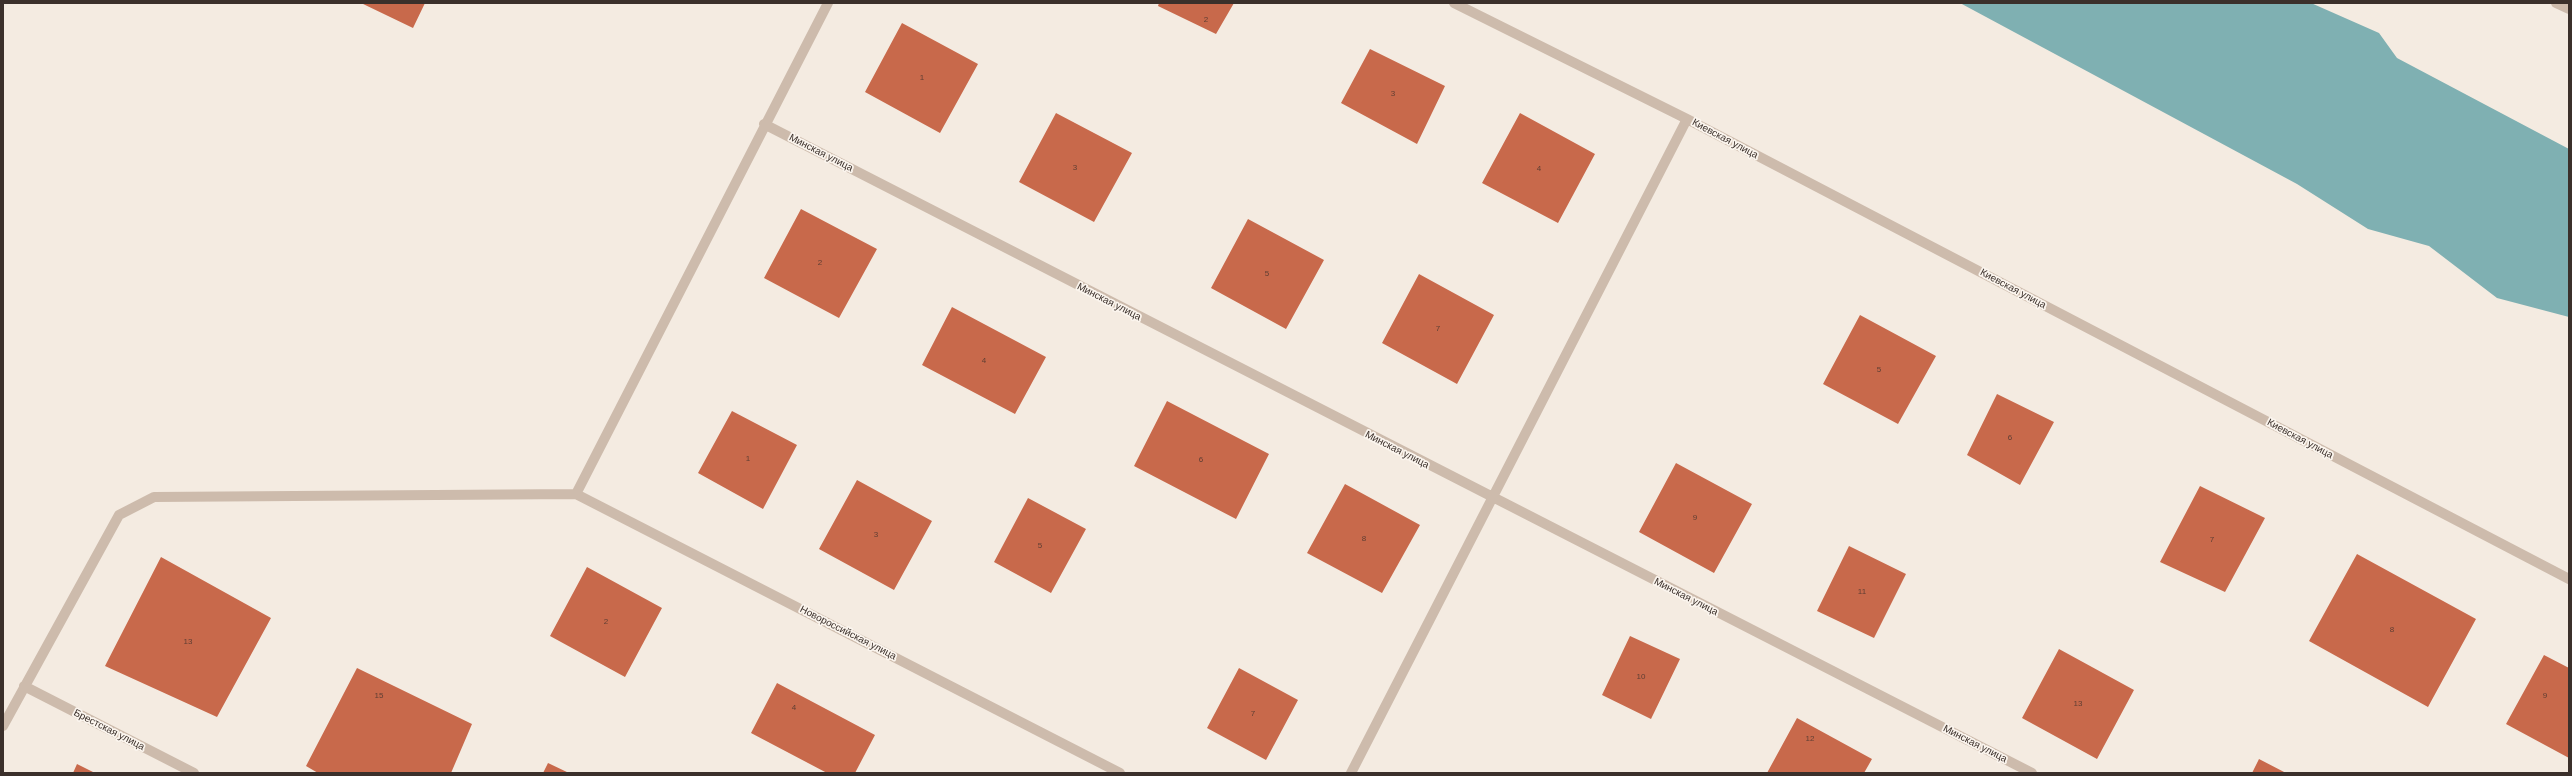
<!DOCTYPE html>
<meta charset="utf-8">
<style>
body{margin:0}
#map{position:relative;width:2572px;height:776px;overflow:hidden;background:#f4ebe1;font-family:Helvetica,sans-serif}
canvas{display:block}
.frame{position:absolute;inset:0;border:4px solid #3b302b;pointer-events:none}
</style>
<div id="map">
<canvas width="2572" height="776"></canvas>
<div class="frame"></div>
</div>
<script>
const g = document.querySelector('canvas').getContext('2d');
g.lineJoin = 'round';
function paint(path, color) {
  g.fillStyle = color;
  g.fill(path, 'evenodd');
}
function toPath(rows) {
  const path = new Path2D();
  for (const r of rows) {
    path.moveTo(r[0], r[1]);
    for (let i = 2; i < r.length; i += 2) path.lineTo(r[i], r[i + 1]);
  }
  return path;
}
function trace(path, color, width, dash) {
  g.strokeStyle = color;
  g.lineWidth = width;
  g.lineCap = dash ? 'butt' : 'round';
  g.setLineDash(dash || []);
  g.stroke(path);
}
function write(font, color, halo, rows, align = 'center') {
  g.font = font + ' Helvetica,sans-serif';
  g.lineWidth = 3.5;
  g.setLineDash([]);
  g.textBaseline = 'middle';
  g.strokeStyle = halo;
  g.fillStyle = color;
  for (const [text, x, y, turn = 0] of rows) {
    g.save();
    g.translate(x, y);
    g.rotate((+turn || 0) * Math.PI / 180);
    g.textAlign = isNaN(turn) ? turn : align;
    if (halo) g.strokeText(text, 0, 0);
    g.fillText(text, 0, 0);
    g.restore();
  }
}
paint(toPath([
 [1960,3,2311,3,2379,33,2397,58,2569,149,2569,317,2497,298,2429,246,2368,229,2297,184]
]), '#7fb0b2');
paint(toPath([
 [361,3,425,3,413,28],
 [1159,3,1234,3,1216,34,1158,6],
 [902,23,978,64,940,133,865,92],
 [1370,49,1445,86,1417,144,1341,103],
 [1056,113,1132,153,1094,222,1019,182],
 [1520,113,1595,154,1558,223,1482,183],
 [801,209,877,249,839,318,764,278],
 [1248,219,1324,260,1286,329,1211,288],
 [1419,274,1494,315,1457,384,1382,343],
 [952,307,1046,357,1015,414,922,365],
 [1860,315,1936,356,1898,424,1823,384],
 [1997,394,2054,422,2020,485,1967,455],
 [1167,401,1269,454,1236,519,1134,466],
 [732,411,797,445,763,509,698,473],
 [1676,463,1752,504,1714,573,1639,532],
 [857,480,932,521,894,590,819,549],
 [1345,484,1420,525,1382,593,1307,553],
 [2200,486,2265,518,2225,592,2160,562],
 [1028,498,1086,529,1051,593,994,562],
 [1849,546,1906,574,1874,638,1817,611],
 [2357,554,2476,619,2428,707,2309,641],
 [161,557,271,618,217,717,105,666],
 [587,567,662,608,625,677,550,636],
 [1630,636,1680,659,1651,719,1602,695],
 [2059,649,2134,690,2097,759,2022,718],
 [2544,655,2569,668,2569,758,2506,724],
 [357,668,472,724,451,773,318,773,306,766],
 [1239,668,1298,700,1266,760,1207,728],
 [777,683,875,735,855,773,827,773,751,733],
 [1797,718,1872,759,1864,773,1767,773],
 [2259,759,2286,773,2252,773],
 [548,763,569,773,543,773],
 [77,764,95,773,73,773]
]), '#c8694b');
trace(toPath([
 [1454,3,1687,119,2569,579],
 [2556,3,2569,9],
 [764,124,2032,773],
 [576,494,1120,773],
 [24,686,194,773],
 [3,726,119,515,154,497,576,494,828,3],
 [1351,773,1687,119]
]), '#cdbbac', 10);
write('8px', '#5e3e33', null, [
 ["2",1206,20],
 ["1",922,78],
 ["3",1393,94],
 ["3",1075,168],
 ["4",1539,169],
 ["2",820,263],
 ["5",1267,274],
 ["7",1438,329],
 ["4",984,361],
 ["5",1879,370],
 ["6",2010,438],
 ["1",748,459],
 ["6",1201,460],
 ["9",1695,518],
 ["3",876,535],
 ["8",1364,539],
 ["7",2212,540],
 ["5",1040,546],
 ["11",1862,592],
 ["2",606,622],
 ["8",2392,630],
 ["13",188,642],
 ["10",1641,677],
 ["15",379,696],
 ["9",2545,696],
 ["13",2078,704],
 ["4",794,708],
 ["7",1253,714],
 ["12",1810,739]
]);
write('10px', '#3b302b', '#fbf5ee', [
 ["Киевская улица",1725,139,28],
 ["Минская улица",821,153,27],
 ["Киевская улица",2013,289,28],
 ["Минская улица",1109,302,27],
 ["Киевская улица",2300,439,28],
 ["Минская улица",1397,450,27],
 ["Минская улица",1686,597,27],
 ["Новороссийская улица",848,633,27],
 ["Брестская улица",109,730,27],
 ["Минская улица",1975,744,27]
]);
</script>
